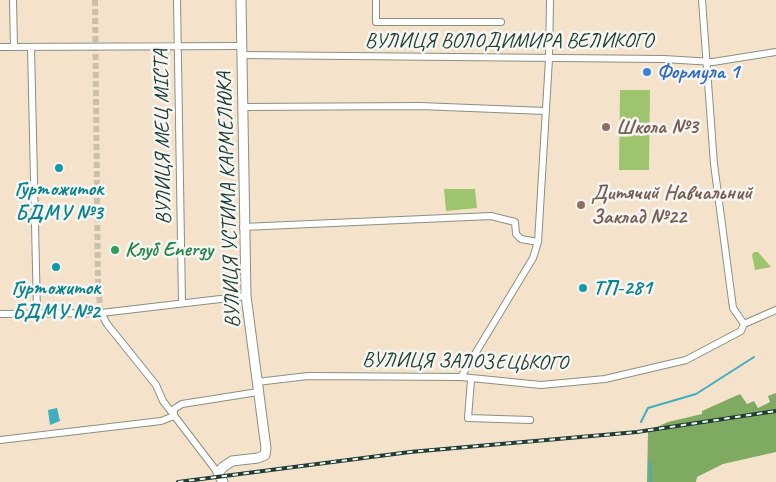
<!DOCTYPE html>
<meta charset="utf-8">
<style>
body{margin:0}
canvas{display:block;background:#f5e2cb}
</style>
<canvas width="776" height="482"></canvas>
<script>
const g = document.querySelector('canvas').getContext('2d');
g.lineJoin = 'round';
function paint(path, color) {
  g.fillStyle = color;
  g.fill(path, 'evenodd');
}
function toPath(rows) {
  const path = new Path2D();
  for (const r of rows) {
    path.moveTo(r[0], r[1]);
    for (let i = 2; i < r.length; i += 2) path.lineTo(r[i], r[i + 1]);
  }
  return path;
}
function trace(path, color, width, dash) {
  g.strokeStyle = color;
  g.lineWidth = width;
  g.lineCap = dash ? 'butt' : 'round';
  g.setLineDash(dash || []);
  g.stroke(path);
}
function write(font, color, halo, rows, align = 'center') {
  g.font = font + ' Caveat,sans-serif';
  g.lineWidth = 5;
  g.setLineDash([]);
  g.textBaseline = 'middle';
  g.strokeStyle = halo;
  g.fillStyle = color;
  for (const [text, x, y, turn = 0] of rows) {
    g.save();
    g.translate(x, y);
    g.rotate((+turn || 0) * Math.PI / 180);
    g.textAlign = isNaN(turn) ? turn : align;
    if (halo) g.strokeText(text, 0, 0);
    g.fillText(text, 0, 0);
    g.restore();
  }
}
paint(toPath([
 [620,90,650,90,649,170,619,170],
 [444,189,475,189,477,208,446,211],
 [754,252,758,252,771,267,755,270,752,255]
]), '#9fc46e');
paint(toPath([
 [776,393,776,452,723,464,697,477,696,482,647,482,648,431,668,422,702,414,702,411,740,394,747,404,754,401,758,408,770,402,768,396]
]), '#7faa61');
paint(toPath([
 [57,408,60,421,50,425,48,410]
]), '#41aebf');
trace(toPath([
 [641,422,648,408,696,394,754,357],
 [650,462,651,482]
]), '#41aebf', 2);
trace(toPath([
 [95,0,98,287,101,313]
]), '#cac1ad', 6, [6, 3]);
const street = toPath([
 [13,0,14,47],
 [177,0,182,303],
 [376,0,376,22,501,22],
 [702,0,714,164,733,308,744,324],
 [0,47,242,46],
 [31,47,37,313],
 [242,55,664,59,713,62,776,52],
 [243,107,420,106,545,111],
 [243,227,491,216,515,222,516,234,521,239,538,242],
 [101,313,107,324,156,385,163,401,218,473],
 [0,314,101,313,246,296],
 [744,324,776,310],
 [461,377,533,258,538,242,549,59,550,0],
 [471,380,468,418,530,420],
 [257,382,308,376,461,377,541,385,605,379,686,360,741,331,744,324],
 [0,440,161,421,174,416,174,409,182,404,258,392]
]);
const secondary = toPath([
 [223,482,218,473,223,467,232,461,258,458,265,455,266,448,246,296,241,0]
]);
trace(street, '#8a9080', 8);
trace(secondary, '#8a9080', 11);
trace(street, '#fff', 6);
trace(secondary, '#fff', 9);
const rail = toPath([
 [178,482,410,452,637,432,776,411]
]);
trace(rail, '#1f3d34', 4);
trace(rail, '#f6f6f2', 2, [5.5]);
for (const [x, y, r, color] of [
 [647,72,5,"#3f7fe0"],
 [606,127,5,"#8d6e63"],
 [59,168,5,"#0f9aa8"],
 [581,205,5,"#8d6e63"],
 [115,250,5,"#2e9e5b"],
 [56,267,5,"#0f9aa8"],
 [583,288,5,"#0f9aa8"]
]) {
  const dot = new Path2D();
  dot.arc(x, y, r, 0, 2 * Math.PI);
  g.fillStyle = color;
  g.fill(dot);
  trace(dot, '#f6f6f2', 2);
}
write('21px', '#1f3d34', '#f6f6f2', [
 ["ВУЛИЦЯ ВОЛОДИМИРА ВЕЛИКОГО",509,41],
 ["ВУЛИЦЯ МЕЦ МІСТА",163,137,-91],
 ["ВУЛИЦЯ УСТИМА КАРМЕЛЮКА",229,200,-92],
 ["ВУЛИЦЯ ЗАЛОЗЕЦЬКОГО",465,362,1]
]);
write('bold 21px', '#366cbe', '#f6f6f2', [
 ["Формула 1",657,72]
], 'left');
write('bold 21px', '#785e54', '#f6f6f2', [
 ["Школа №3",616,127],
 ["Дитячий Навчальний",591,193],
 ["Заклад №22",591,217]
], 'left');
write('bold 21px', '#0d838f', '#f6f6f2', [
 ["Гуртожиток",59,189],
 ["БДМУ №3",59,213],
 ["Гуртожиток",56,288],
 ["БДМУ №2",56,312],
 ["ТП-281",593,288,"left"]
]);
write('bold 21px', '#27864d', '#f6f6f2', [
 ["Клуб Energy",125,250]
], 'left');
</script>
